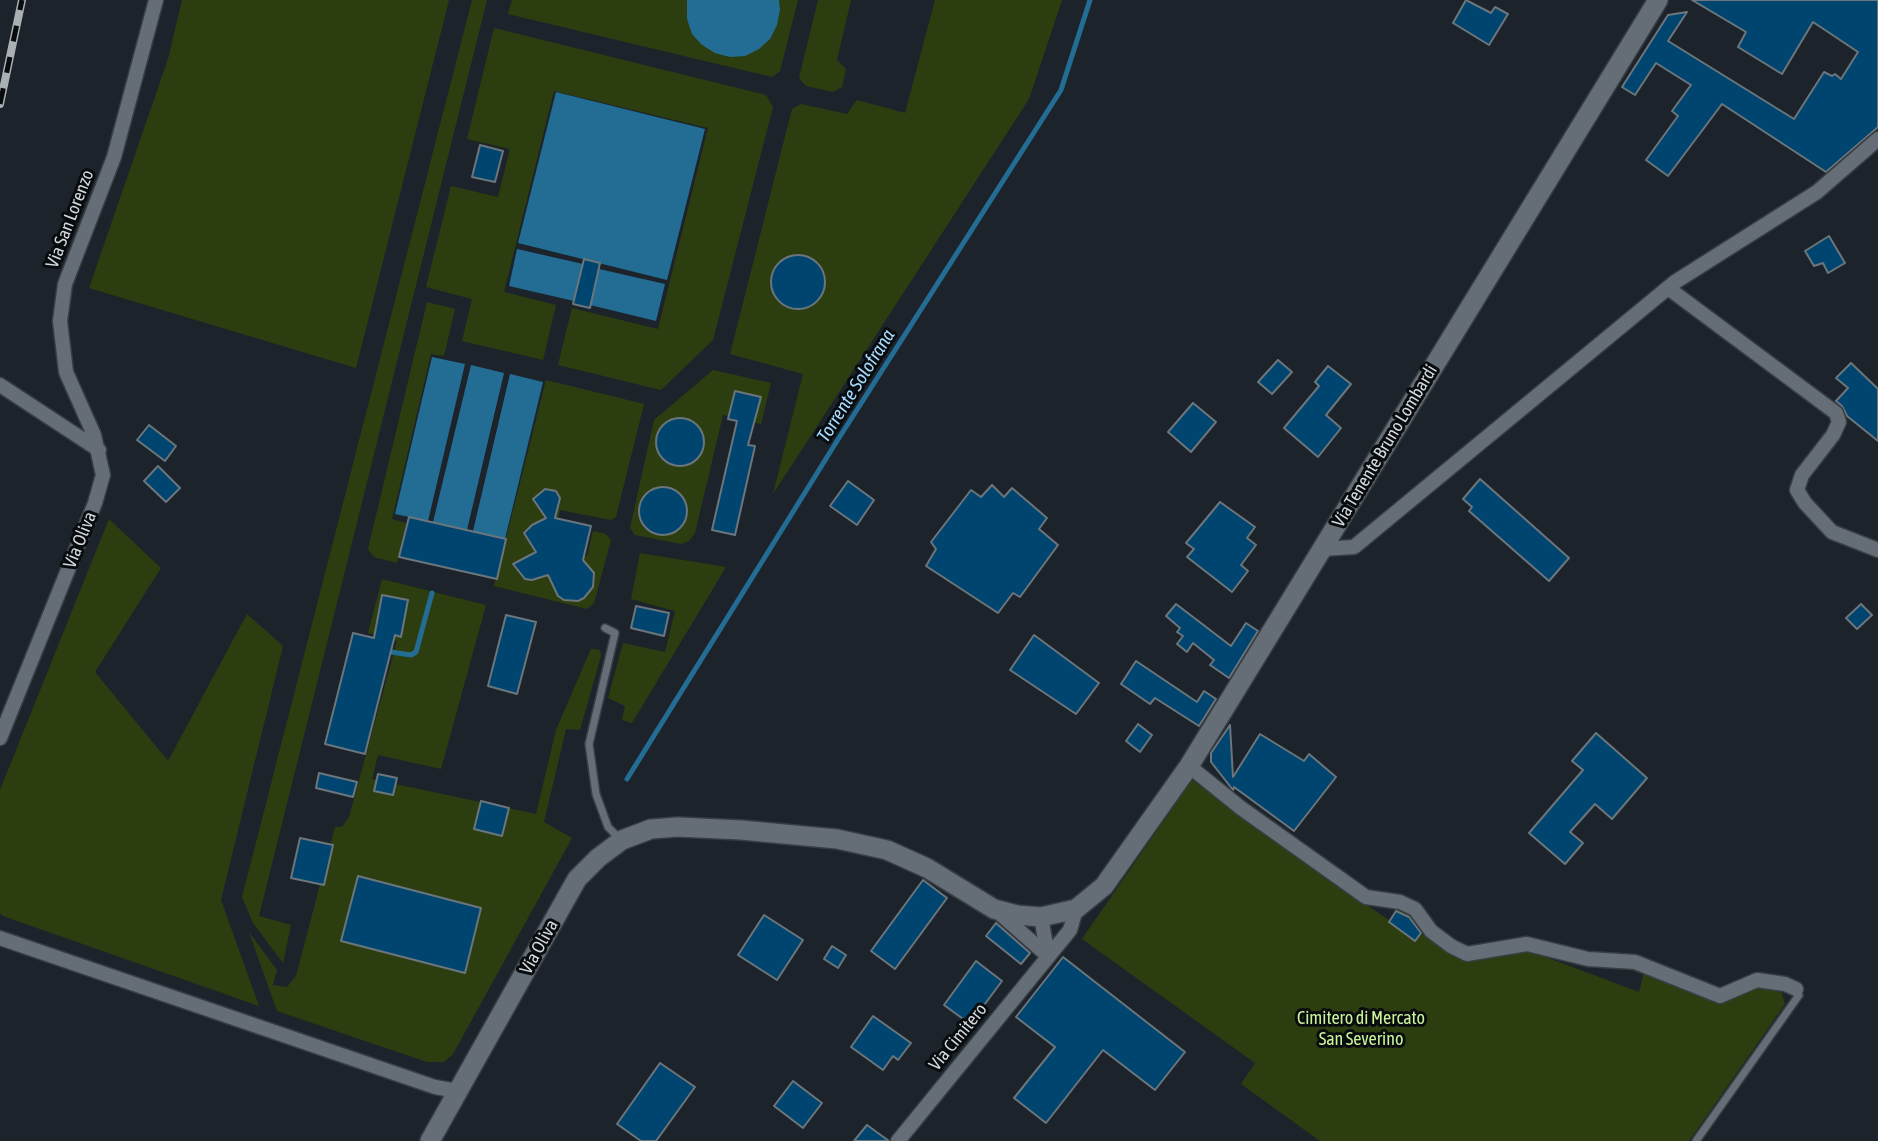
<!DOCTYPE html>
<style>
body{margin:0}
canvas{display:block;background:#1c232a}
</style>
<canvas width="1878" height="1141"></canvas>
<script>
const g = document.querySelector('canvas').getContext('2d');
g.lineJoin = 'round';
function paint(path, color) {
  g.fillStyle = color;
  g.fill(path, 'evenodd');
}
function toPath(rows) {
  const path = new Path2D();
  for (const r of rows) {
    if (r.length === 3) {
      path.moveTo(r[0] + r[2], r[1]);
      path.arc(r[0], r[1], r[2], 0, 2 * Math.PI);
      continue;
    }
    path.moveTo(r[0], r[1]);
    for (let i = 2; i < r.length; i += 2) path.lineTo(r[i], r[i + 1]);
  }
  return path;
}
function trace(path, color, width, dash) {
  g.strokeStyle = color;
  g.lineWidth = width;
  g.lineCap = dash ? 'butt' : 'round';
  g.setLineDash(dash || []);
  g.stroke(path);
}
function write(font, color, halo, rows, align = 'center') {
  g.font = font + ' "Asap Condensed",sans-serif';
  g.lineWidth = 6;
  g.setLineDash([]);
  g.textBaseline = 'middle';
  g.strokeStyle = halo;
  g.fillStyle = color;
  for (const [text, x, y, turn = 0] of rows) {
    g.save();
    g.translate(x, y);
    g.rotate((+turn || 0) * Math.PI / 180);
    g.textAlign = isNaN(turn) ? turn : align;
    if (halo) g.strokeText(text, 0, 0);
    g.fillText(text, 0, 0);
    g.restore();
  }
}
paint(toPath([
 [182,0,449,0,356,368,89,288,168,59],
 [472,0,487,0,259,916,291,925,283,963,253,923,242,897],
 [512,0,798,0,780,71,772,77,508,14],
 [818,0,851,0,837,60,846,69,842,87,833,92,806,86,799,78],
 [935,0,1062,0,1029,99,773,494,803,374,730,354,792,109,801,104,847,114,857,100,905,113],
 [494,28,766,95,773,107,713,340,661,390,558,365,572,308,658,329,708,128,554,91,504,292,556,305,543,360,462,341,472,299,426,287,451,186,498,197,510,149,467,139],
 [427,302,455,309,444,356,431,354,392,519,406,523,397,563,374,557,368,549],
 [713,370,771,383,761,424,723,415,695,533,689,541,681,544,635,535,630,528,654,420],
 [546,380,644,404,616,517,611,520,560,510,552,549,587,556,593,531,606,534,611,540,594,603,587,609,494,586],
 [109,519,161,568,95,672,168,761,247,614,283,646,221,900,259,1006,3,916,0,913,0,790],
 [640,553,726,567,632,723,622,720,625,706,608,698,623,643,665,652,675,611,631,599],
 [382,579,486,605,441,769,378,755,372,779,536,814,556,730,591,649,600,650,601,656,580,730,566,729,544,822,572,838,453,1054,444,1062,427,1062,277,1011,249,932,277,970,273,985,287,987,296,976,335,827,342,827,349,817,397,641,368,633],
 [1192,780,1322,875,1389,920,1399,907,1426,926,1421,934,1444,949,1524,949,1639,992,1645,969,1719,1003,1760,983,1781,990,1785,1004,1689,1141,1320,1141,1241,1084,1255,1063,1082,939]
]), '#2c3e0f');
paint(toPath([
 [687,0,779,0,780,10,777,25,770,39,759,49,745,56,730,57,715,53,702,45,692,34,687,19],
 [556,92,705,129,667,280,518,243],
 [517,249,583,264,574,301,509,286],
 [599,269,665,284,656,321,590,305],
 [432,357,465,364,428,521,395,514],
 [471,365,504,373,467,530,433,522],
 [510,374,543,382,505,539,473,531]
]), '#236d94');
trace(toPath([
 [391,652,411,655,416,652,432,593],
 [627,779,837,441,1061,90,1090,0]
]), '#236d94', 5);
const building = toPath([
 [1466,0,1491,13,1495,7,1508,14,1489,45,1453,23,1466,0],
 [1692,0,1878,0,1878,127,1826,172,1722,104,1668,176,1646,160,1678,116,1672,111,1691,85,1656,63,1635,95,1622,87,1668,15,1687,12,1668,41,1794,119,1824,72,1832,76,1835,74,1841,79,1858,52,1813,22,1782,74,1738,47,1746,32,1692,0],
 [480,145,503,151,495,182,472,177,480,145],
 [1829,236,1845,263,1828,273,1823,263,1814,266,1805,251,1829,236],
 [798,282,27],
 [584,259,600,263,590,308,573,304,584,259],
 [1278,360,1292,372,1272,394,1258,382,1278,360],
 [1851,363,1878,389,1878,441,1847,416,1842,406,1836,401,1848,388,1836,378,1851,363],
 [1328,366,1351,384,1326,415,1341,428,1318,457,1284,428,1319,386,1315,382,1328,366],
 [735,391,761,397,748,445,755,446,735,535,712,530,737,421,728,419,735,391],
 [1193,403,1216,422,1191,452,1168,432,1193,403],
 [680,442,24],
 [149,425,176,446,165,461,137,440,149,425],
 [158,466,180,488,166,502,144,481,158,466],
 [1480,479,1569,558,1549,581,1469,511,1472,507,1463,499,1480,479],
 [848,481,874,500,857,525,830,506,848,481],
 [992,485,1004,497,1012,488,1047,518,1039,529,1058,545,1020,597,1013,593,998,613,926,566,936,549,931,542,971,490,981,497,992,485],
 [663,511,24],
 [545,489,556,491,560,498,555,518,591,526,583,560,594,573,593,587,584,598,578,601,564,600,558,596,548,575,532,580,525,579,513,564,536,552,524,533,532,525,546,518,533,499,545,489],
 [1220,502,1255,527,1247,538,1256,545,1241,565,1248,571,1232,592,1187,557,1194,549,1186,543,1220,502],
 [409,517,506,539,497,579,399,557,409,517],
 [382,595,408,600,401,637,395,635,365,754,325,744,353,633,374,638,382,595],
 [1176,604,1231,646,1246,623,1258,631,1229,678,1210,665,1214,660,1193,643,1187,652,1177,644,1183,636,1177,632,1180,628,1166,616,1176,604],
 [1861,604,1872,615,1857,629,1846,618,1861,604],
 [636,606,669,613,664,636,631,628,636,606],
 [506,615,536,622,517,694,488,686,506,615],
 [1034,635,1099,683,1076,714,1010,670,1034,635],
 [1136,661,1197,702,1204,691,1216,699,1199,726,1155,698,1150,704,1121,684,1136,661],
 [1138,724,1152,735,1140,752,1126,741,1138,724],
 [1230,725,1233,777,1260,734,1304,761,1309,754,1336,777,1294,831,1234,787,1233,790,1211,762,1211,753,1230,725],
 [1596,733,1647,778,1612,819,1595,804,1570,832,1583,843,1565,864,1529,833,1583,770,1572,761,1596,733],
 [319,773,357,782,353,797,316,788,319,773],
 [378,774,397,778,393,795,374,791,378,774],
 [481,801,509,808,502,836,474,829,481,801],
 [300,838,333,845,324,885,291,878,300,838],
 [358,876,481,908,465,973,341,941,358,876],
 [923,880,947,898,895,969,871,951,923,880],
 [1396,911,1409,917,1421,933,1415,941,1389,922,1396,911],
 [764,915,803,940,777,980,738,955,764,915],
 [996,923,1030,953,1021,964,986,936,996,923],
 [832,946,846,955,838,968,824,959,832,946],
 [1063,957,1185,1052,1155,1090,1103,1050,1046,1123,1014,1098,1055,1047,1016,1017,1063,957],
 [976,961,1002,981,970,1024,944,1005,976,961],
 [873,1016,911,1043,898,1060,893,1056,883,1070,851,1047,873,1016],
 [660,1063,695,1087,656,1141,641,1141,617,1124,660,1063],
 [793,1081,822,1103,803,1128,774,1106,793,1081],
 [867,1125,889,1141,854,1141,867,1125]
]);
paint(building, '#00456f');
trace(building, '#6b757c', 2);
const lane = toPath([
 [605,628,615,633,589,744,596,794,608,827,621,840],
 [1696,1141,1799,995,1796,989]
]);
const street = toPath([
 [1668,288,1836,413,1839,422,1833,435,1802,475,1797,490,1805,503,1832,532,1878,550],
 [0,385,99,450],
 [1322,549,1354,547,1675,282,1817,192,1878,139],
 [0,738,95,503,103,475,94,435,66,372,60,321,65,284,114,157,156,0],
 [1189,766,1241,808,1366,897,1400,902,1415,909,1431,931,1451,946,1467,954,1527,944,1588,959,1635,962,1720,996,1757,980,1785,984,1796,989],
 [997,911,1048,956],
 [1041,917,1048,956],
 [0,938,435,1087,457,1091],
 [898,1141,1070,930,1076,909]
]);
const secondary = toPath([
 [430,1141,577,879,598,858,622,840,651,829,678,827,741,830,837,839,887,850,927,868,994,909,1017,915,1041,917,1076,909,1104,886,1189,766,1237,688,1658,0]
]);
trace(lane, '#373e43', 10);
trace(street, '#373e43', 17);
trace(secondary, '#373e43', 22);
trace(lane, '#656e76', 7);
trace(street, '#656e76', 14);
trace(secondary, '#656e76', 19);
const rail = toPath([
 [0,104,22,0]
]);
trace(rail, '#abb0b5', 8);
trace(rail, '#090c0f', 5, [16]);
write('18px', '#d4d9de', '#090c0f', [
 ["Via San Lorenzo",70,219,-69],
 ["Via Tenente Bruno Lombardi",1385,446,-59],
 ["Via Oliva",80,540,-68],
 ["Via Oliva",539,947,-61],
 ["Via Cimitero",958,1037,-51]
]);
write('18px', '#cbf398', '#090c0f', [
 ["Cimitero di Mercato",1361,1018],
 ["San Severino",1361,1039]
]);
write('italic 19px', '#a5dcff', '#090c0f', [
 ["Torrente Solofrana",856,386,-58]
]);
</script>
